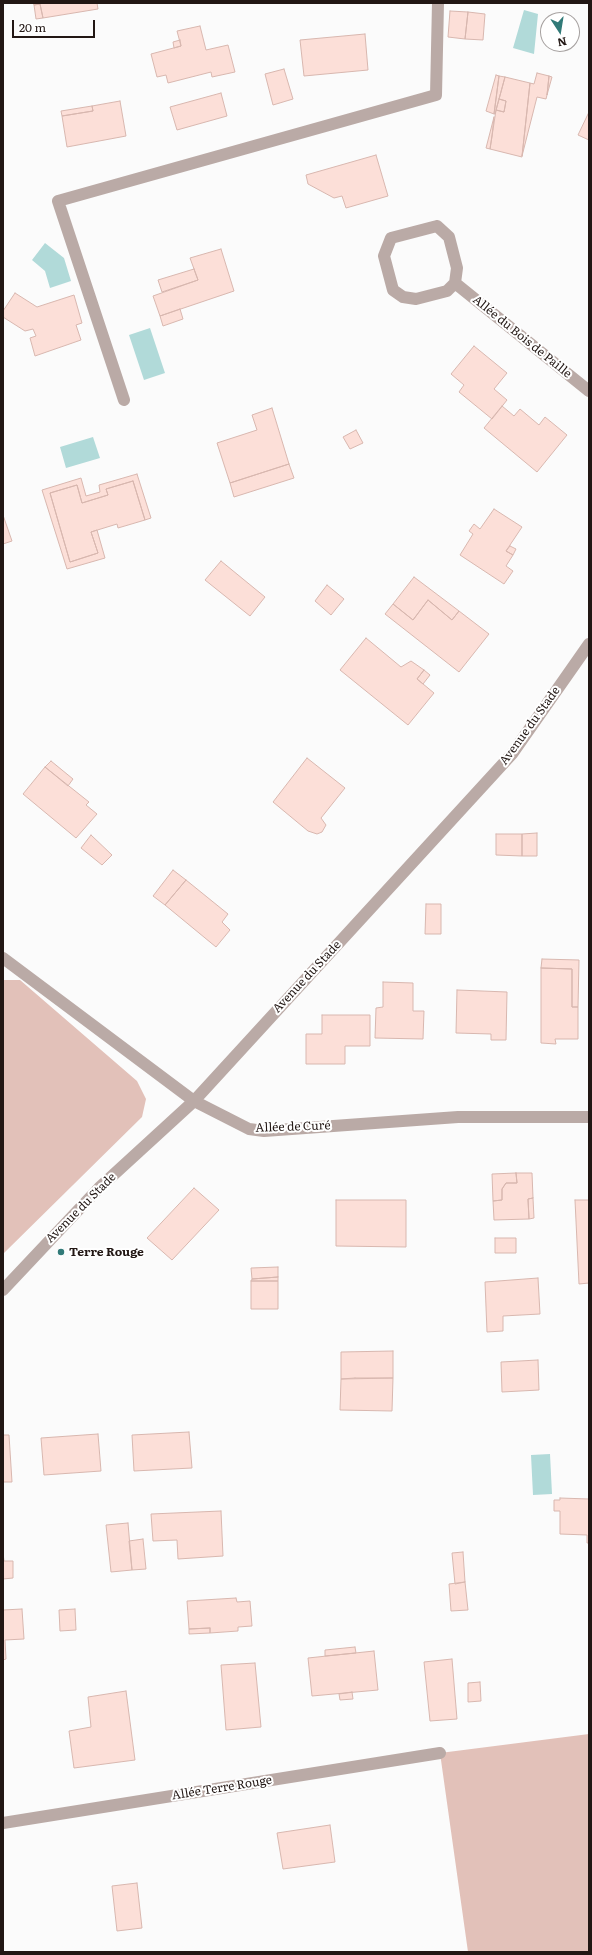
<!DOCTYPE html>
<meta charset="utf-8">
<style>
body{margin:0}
#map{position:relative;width:592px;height:1955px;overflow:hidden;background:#fbfbfb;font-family:Literata,serif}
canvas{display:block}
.frame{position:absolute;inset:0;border:4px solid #221714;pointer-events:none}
.north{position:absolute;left:540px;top:12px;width:40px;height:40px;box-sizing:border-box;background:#fff;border:1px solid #a7a2a1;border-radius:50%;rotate:168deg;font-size:11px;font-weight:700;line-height:16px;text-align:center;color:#221714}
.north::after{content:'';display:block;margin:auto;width:14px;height:18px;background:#317a78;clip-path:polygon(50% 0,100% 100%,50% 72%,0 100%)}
.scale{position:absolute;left:12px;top:20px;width:83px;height:18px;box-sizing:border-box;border:2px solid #221714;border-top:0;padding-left:5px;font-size:12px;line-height:14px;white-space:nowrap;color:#221714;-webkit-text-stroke:3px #fff;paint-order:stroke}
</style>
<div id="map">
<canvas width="592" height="1955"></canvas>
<div class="frame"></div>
<div class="north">N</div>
<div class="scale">20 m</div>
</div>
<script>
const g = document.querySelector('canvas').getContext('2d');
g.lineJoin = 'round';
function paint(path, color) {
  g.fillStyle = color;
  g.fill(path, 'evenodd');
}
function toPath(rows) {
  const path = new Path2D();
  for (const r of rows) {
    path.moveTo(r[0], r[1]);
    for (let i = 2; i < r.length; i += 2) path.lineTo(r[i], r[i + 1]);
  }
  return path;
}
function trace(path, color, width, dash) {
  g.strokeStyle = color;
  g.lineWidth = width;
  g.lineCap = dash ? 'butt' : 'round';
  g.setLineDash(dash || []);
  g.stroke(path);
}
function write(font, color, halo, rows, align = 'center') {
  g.font = font + ' Literata,serif';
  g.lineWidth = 4;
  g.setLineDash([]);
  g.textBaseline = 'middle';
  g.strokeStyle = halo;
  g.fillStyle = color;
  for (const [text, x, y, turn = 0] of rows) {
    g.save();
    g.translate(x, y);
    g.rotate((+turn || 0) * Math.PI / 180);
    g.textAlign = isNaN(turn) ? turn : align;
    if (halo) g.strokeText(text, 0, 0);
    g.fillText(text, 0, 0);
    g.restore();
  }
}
paint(toPath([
 [3,980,20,980,137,1081,146,1099,142,1117,3,1254],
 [589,1734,589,1952,468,1952,440,1753]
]), '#e2c1b9');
paint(toPath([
 [524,10,538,14,534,54,513,48],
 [45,243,64,258,71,281,50,288,45,271,32,260],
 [150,328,165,373,144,380,129,335],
 [93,437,100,458,66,468,60,447],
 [550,1454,552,1494,533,1495,531,1455]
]), '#b1dad9');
const building = toPath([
 [33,3,97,3,98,9,43,18,40,4,34,5,33,3],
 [40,4,43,18,36,19,34,5,40,4],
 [450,11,468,12,465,39,448,37,450,11],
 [468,12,485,14,483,40,465,39,468,12],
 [200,26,206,50,228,45,235,72,212,77,211,72,168,83,166,75,157,77,151,54,181,46,177,31,200,26],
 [365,34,368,70,304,76,300,40,365,34],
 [180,40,181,46,174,48,173,42,180,40],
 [284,69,293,99,273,105,265,74,284,69],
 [537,73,549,76,547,95,546,99,537,97,522,156,530,83,534,84,537,73],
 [496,75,499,76,494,114,486,111,496,75],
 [499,76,505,77,495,114,494,114,499,76],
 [549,76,552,77,547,95,548,86,549,76],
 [505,77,530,83,522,157,490,149,496,110,504,112,506,101,499,99,505,77],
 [221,93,227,116,177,130,170,107,221,93],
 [499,99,506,101,504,112,496,110,499,99],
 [120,101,126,136,67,147,62,116,93,111,92,106,120,101],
 [92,106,93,111,62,116,61,111,92,106],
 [589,112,589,140,578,135,589,112],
 [494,117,492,136,490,149,486,148,494,117],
 [376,155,388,196,346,208,342,196,334,198,308,184,306,175,376,155],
 [221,249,234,291,160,316,153,296,198,280,190,258,221,249],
 [194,269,198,280,162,292,158,280,194,269],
 [15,293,37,307,74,295,82,323,76,325,81,340,35,356,30,338,36,336,33,329,25,331,3,317,3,311,15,293],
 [180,309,183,319,163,326,160,316,180,309],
 [474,346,507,373,494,389,507,400,492,419,459,392,464,385,451,374,474,346],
 [502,406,514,416,520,409,539,425,545,417,567,435,537,472,484,428,502,406],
 [272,408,289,464,230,483,217,443,257,430,252,415,272,408],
 [356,430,363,443,350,449,343,437,356,430],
 [289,464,294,478,234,497,230,483,289,464],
 [137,474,151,518,145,520,133,481,106,489,108,495,82,503,77,485,50,493,70,562,98,553,91,532,97,530,105,558,67,569,42,490,81,478,86,496,100,492,99,485,137,474],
 [133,481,145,520,118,528,117,524,91,532,98,553,70,562,50,493,77,485,82,503,108,495,106,489,133,481],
 [494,509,522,527,506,551,513,555,506,566,513,571,504,584,460,555,473,534,469,531,474,524,480,529,494,509],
 [3,515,12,541,3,544,3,515],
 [510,546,516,549,513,555,506,551,510,546],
 [221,561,265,597,250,616,205,580,221,561],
 [414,577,459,611,452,620,428,600,413,620,393,604,414,577],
 [327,585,344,599,331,615,315,601,327,585],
 [428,600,452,620,459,611,489,634,459,672,385,614,393,604,413,620,428,600],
 [366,638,401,667,411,661,424,670,417,679,434,693,408,725,340,670,366,638],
 [424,670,430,675,423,684,417,679,424,670],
 [307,758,345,788,321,818,326,825,322,832,317,834,308,831,273,802,307,758],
 [51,761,73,779,68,786,45,767,51,761],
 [45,767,89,802,86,805,97,814,76,838,23,794,45,767],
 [537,833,537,856,522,856,522,834,537,833],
 [496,834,522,834,522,856,496,855,496,834],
 [91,835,112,855,102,865,81,848,91,835],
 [173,870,186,880,165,905,153,896,173,870],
 [186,880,228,914,222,922,230,930,216,947,165,905,186,880],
 [426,904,441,904,441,934,425,934,426,904],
 [542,959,579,960,578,1007,572,1007,572,969,541,968,542,959],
 [541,968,572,969,572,1007,578,1007,578,1039,555,1039,556,1044,541,1043,541,968],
 [383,982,413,983,413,1011,424,1011,423,1039,375,1038,376,1008,383,1007,383,982],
 [457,990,507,992,506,1040,491,1040,491,1034,456,1033,457,990],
 [322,1015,370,1015,370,1046,345,1046,345,1064,306,1064,306,1034,322,1034,322,1015],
 [516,1173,517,1183,506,1183,502,1189,502,1200,493,1201,492,1174,516,1173],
 [516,1173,532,1173,533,1198,528,1199,529,1219,494,1220,493,1201,502,1200,502,1189,506,1183,517,1183,516,1173],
 [194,1188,219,1210,172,1260,147,1238,194,1188],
 [533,1198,534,1218,529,1219,528,1199,533,1198],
 [336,1200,406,1200,406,1247,336,1246,336,1200],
 [575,1200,589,1200,589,1283,579,1284,575,1200],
 [495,1238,516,1238,516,1253,495,1253,495,1238],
 [278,1267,278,1277,252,1279,251,1268,278,1267],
 [278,1277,278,1281,251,1281,252,1279,278,1277],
 [538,1278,540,1314,503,1316,503,1331,487,1332,485,1282,538,1278],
 [251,1281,278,1281,278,1309,251,1309,251,1281],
 [393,1351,393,1378,341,1379,341,1352,393,1351],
 [538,1360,539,1390,502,1392,501,1362,538,1360],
 [355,1378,393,1378,392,1411,340,1410,341,1379,355,1378],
 [189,1432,192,1468,134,1471,132,1435,189,1432],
 [98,1434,101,1471,44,1475,41,1438,98,1434],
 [3,1435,9,1435,12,1482,3,1482,3,1435],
 [560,1498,589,1499,589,1543,587,1543,587,1535,560,1534,560,1511,554,1511,554,1500,560,1500,560,1498],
 [221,1511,223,1556,178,1559,177,1540,153,1541,151,1514,221,1511],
 [128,1523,132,1570,111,1572,106,1525,128,1523],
 [143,1539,146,1569,132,1570,129,1541,143,1539],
 [463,1552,465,1582,455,1584,452,1553,463,1552],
 [3,1553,4,1561,13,1561,13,1578,3,1579,3,1553],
 [465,1582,468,1610,451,1611,449,1584,465,1582],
 [236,1598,237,1602,250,1601,252,1626,238,1627,238,1631,210,1633,210,1628,189,1629,187,1601,236,1598],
 [22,1609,24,1639,5,1640,6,1659,3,1660,3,1610,22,1609],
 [75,1609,76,1630,60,1631,59,1610,75,1609],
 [210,1628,210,1633,189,1634,189,1629,210,1628],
 [355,1647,356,1653,325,1656,325,1650,355,1647],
 [374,1651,378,1690,312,1696,308,1658,374,1651],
 [452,1659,457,1719,430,1721,424,1662,452,1659],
 [255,1663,261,1727,226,1730,221,1665,255,1663],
 [480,1682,481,1701,468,1702,468,1683,480,1682],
 [126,1691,135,1760,74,1768,69,1731,91,1727,88,1697,126,1691],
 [352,1692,353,1699,340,1700,339,1694,352,1692],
 [330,1825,335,1862,283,1869,277,1833,330,1825],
 [137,1883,142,1928,117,1931,112,1886,137,1883]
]);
paint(building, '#fcdfd8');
trace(building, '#d8b7af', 1);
trace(toPath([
 [437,226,449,237,457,268,455,283,447,291,416,299,403,297,393,290,384,256,391,238,437,226],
 [455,283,589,391],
 [124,400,58,201,436,95,438,3],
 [3,958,194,1101,249,1129,264,1131,458,1117,589,1117],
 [3,1290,99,1188,194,1101,512,754,589,644],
 [3,1823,440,1753]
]), '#baaaa6', 12);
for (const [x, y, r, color] of [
 [61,1252,4,"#317a78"]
]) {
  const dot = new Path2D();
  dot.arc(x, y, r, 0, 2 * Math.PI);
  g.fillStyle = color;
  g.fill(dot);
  trace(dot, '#fff', 1.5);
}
write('12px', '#221714', '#fff', [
 ["Allée du Bois de Paille",522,337,39],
 ["Avenue du Stade",530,726,-54],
 ["Avenue du Stade",307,977,-47],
 ["Allée de Curé",293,1127,-2],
 ["Avenue du Stade",81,1208,-45],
 ["Allée Terre Rouge",222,1788,-9]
]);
write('bold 12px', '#221714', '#fff', [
 ["Terre Rouge",69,1252]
], 'left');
</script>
